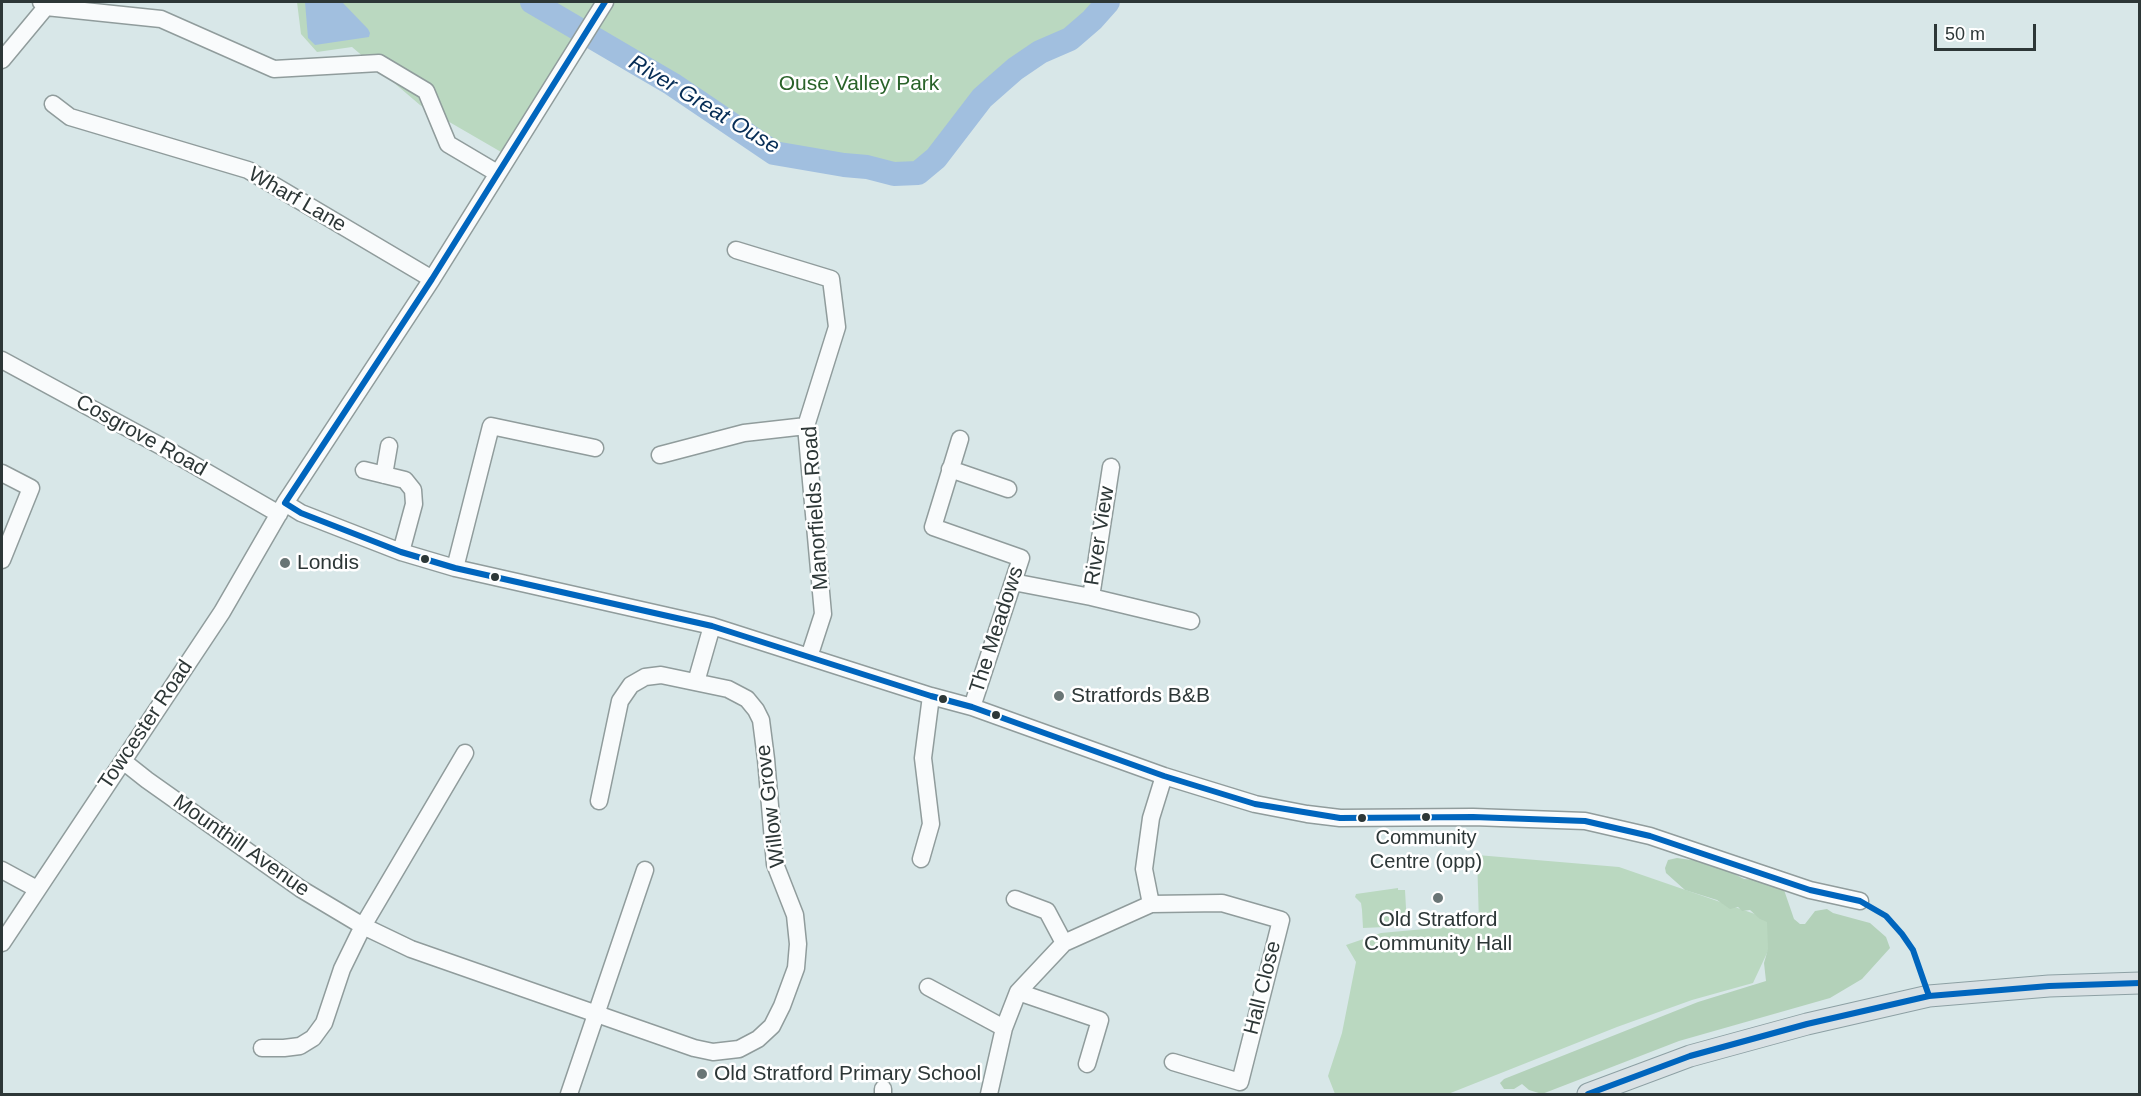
<!DOCTYPE html>
<style>
body{margin:0}
#map{position:relative;width:2141px;height:1096px;overflow:hidden;background:#d8e7e8;font-family:Arial,sans-serif}
canvas{display:block}
.frame{position:absolute;inset:0;border:3px solid #2d3737;pointer-events:none}
.scale{position:absolute;left:1934px;top:24px;width:102px;height:27px;box-sizing:border-box;border:3px solid #2d3737;border-top:0;padding-left:8px;font-size:18px;line-height:21px;white-space:nowrap;color:#2d3737;-webkit-text-stroke:4px #fff;paint-order:stroke}
</style>
<div id="map">
<canvas width="2141" height="1096"></canvas>
<div class="frame"></div>
<div class="scale">50 m</div>
</div>
<script>
const g = document.querySelector('canvas').getContext('2d');
g.lineJoin = 'round';
function paint(path, color) {
  g.fillStyle = color;
  g.fill(path, 'evenodd');
}
function toPath(rows) {
  const path = new Path2D();
  for (const r of rows) {
    path.moveTo(r[0], r[1]);
    for (let i = 2; i < r.length; i += 2) path.lineTo(r[i], r[i + 1]);
  }
  return path;
}
function trace(path, color, width, dash) {
  g.strokeStyle = color;
  g.lineWidth = width;
  g.lineCap = dash ? 'butt' : 'round';
  g.setLineDash(dash || []);
  g.stroke(path);
}
function write(font, color, halo, rows, align = 'center') {
  g.font = font + ' Arial,sans-serif';
  g.lineWidth = 5;
  g.setLineDash([]);
  g.textBaseline = 'middle';
  g.strokeStyle = halo;
  g.fillStyle = color;
  for (const [text, x, y, turn = 0] of rows) {
    g.save();
    g.translate(x, y);
    g.rotate((+turn || 0) * Math.PI / 180);
    g.textAlign = isNaN(turn) ? turn : align;
    if (halo) g.strokeText(text, 0, 0);
    g.fillText(text, 0, 0);
    g.restore();
  }
}
paint(toPath([
 [297,2,1100,2,910,166,881,169,842,169,761,147,677,78,589,28,508,156,420,105,352,47,317,52,301,34],
 [1477,855,1619,867,1781,923,1753,983,1692,1000,1617,1027,1448,1094,1335,1094,1328,1076,1342,1033,1356,962,1346,945,1381,933,1479,924],
 [1398,888,1398,890,1405,890,1407,926,1363,928,1362,910,1361,903,1355,897,1356,894]
]), '#bad8c0');
paint(toPath([
 [1677,858,1713,863,1744,879,1765,880,1783,887,1794,919,1800,924,1805,924,1815,911,1827,909,1833,913,1870,923,1886,937,1890,948,1862,979,1830,998,1679,1041,1542,1094,1529,1090,1522,1084,1514,1089,1504,1089,1500,1083,1504,1079,1698,1002,1766,981,1764,963,1768,949,1767,922,1760,919,1750,910,1742,911,1738,907,1730,909,1717,900,1685,890,1666,873,1665,868,1668,860]
]), '#b3d1b9');
paint(toPath([
 [305,2,342,2,368,29,370,33,369,37,315,45,308,38]
]), '#a1bfdf');
trace(toPath([
 [532,2,672,84,774,153,844,165,867,167,894,174,918,173,936,158,982,98,999,83,1015,69,1040,52,1070,39,1092,20,1108,2]
]), '#a1bfdf', 24);
const minor = toPath([
 [41,2,46,7,161,19,274,69,379,63,426,91,448,144,497,173],
 [2,60,46,7],
 [53,104,70,117,248,170,432,279],
 [736,250,831,279,837,327,806,426,823,614,809,657],
 [2,360,168,450,279,514],
 [960,439,933,527,1021,558,972,707],
 [660,455,744,433,806,426],
 [950,469,1008,489],
 [364,470,405,480,413,490,414,504,401,552],
 [2,473,31,488,2,560],
 [384,475,389,446],
 [285,503,301,513,401,552,455,568,712,626,931,696,972,707,1164,776,1255,804,1307,814,1340,818,1473,817,1585,821,1650,836,1810,890,1860,901],
 [455,568,491,426,595,448],
 [1013,582,1091,597,1111,467],
 [1091,597,1191,621],
 [696,682,712,626],
 [123,761,147,780,301,889,363,926,411,949,694,1048,713,1052,739,1049,758,1039,772,1026,782,1006,796,968,798,944,795,915,775,864,766,759,761,720,756,710,747,699,728,689,661,675,645,677,631,685,620,701,599,801],
 [921,859,931,824,923,758,931,696],
 [2,870,37,889],
 [1015,899,1047,911,1064,943],
 [1151,904,1144,869,1151,818,1164,776],
 [2,943,222,612,285,503,432,279,605,2],
 [928,987,1004,1028],
 [1018,992,1100,1020,1087,1064],
 [262,1048,284,1048,300,1046,313,1038,324,1023,342,969,363,926,465,753],
 [569,1094,645,870],
 [883,1094,883,1089],
 [989,1094,1004,1028,1018,992,1064,943,1151,904,1222,903,1281,920,1240,1082,1173,1062]
]);
const major = toPath([
 [1588,1094,1690,1056,1807,1024,1929,996,2049,986,2140,983]
]);
trace(minor, '#909c9c', 19);
trace(major, '#8da0a4', 23);
trace(minor, '#f9fbfc', 16);
trace(major, '#d9e1e4', 21);
trace(toPath([
 [605,2,432,279,285,503,301,513,401,552,455,568,712,626,931,696,972,707,1164,776,1255,804,1340,818,1473,817,1585,821,1650,836,1810,890,1860,901,1886,916,1902,934,1913,950,1929,996],
 [1588,1094,1690,1056,1807,1024,1929,996,2049,986,2140,983]
]), '#0065bd', 6);
for (const [x, y, r, color] of [
 [425,559,5,"#2d3737"],
 [285,563,6,"#697575"],
 [495,577,5,"#2d3737"],
 [1059,696,6,"#697575"],
 [943,699,5,"#2d3737"],
 [996,715,5,"#2d3737"],
 [1426,817,5,"#2d3737"],
 [1362,818,5,"#2d3737"],
 [1438,898,6,"#697575"],
 [702,1074,6,"#697575"]
]) {
  const dot = new Path2D();
  dot.arc(x, y, r, 0, 2 * Math.PI);
  g.fillStyle = color;
  g.fill(dot);
  trace(dot, '#fff', 2);
}
write('20px', '#2d3737', '#fff', [
 ["Community",1426,838],
 ["Centre (opp)",1426,862]
]);
write('21px', '#2a632a', '#fff', [
 ["Ouse Valley Park",859,84]
]);
write('21px', '#2d3737', '#fff', [
 ["Wharf Lane",297,200,30],
 ["Cosgrove Road",141,436,29],
 ["Manorfields Road",816,508,-94],
 ["River View",1100,536,-81],
 ["The Meadows",997,630,-72],
 ["Towcester Road",146,725,-56],
 ["Willow Grove",771,806,-97],
 ["Mounthill Avenue",241,846,35],
 ["Hall Close",1263,988,-76]
]);
write('21px', '#2d3737', '#fff', [
 ["Londis",297,563],
 ["Stratfords B&B",1071,696],
 ["Old Stratford",1438,920,"center"],
 ["Community Hall",1438,944,"center"],
 ["Old Stratford Primary School",714,1074]
], 'left');
write('italic 22px', '#062d56', '#fff', [
 ["River Great Ouse",704,105,31]
]);
</script>
